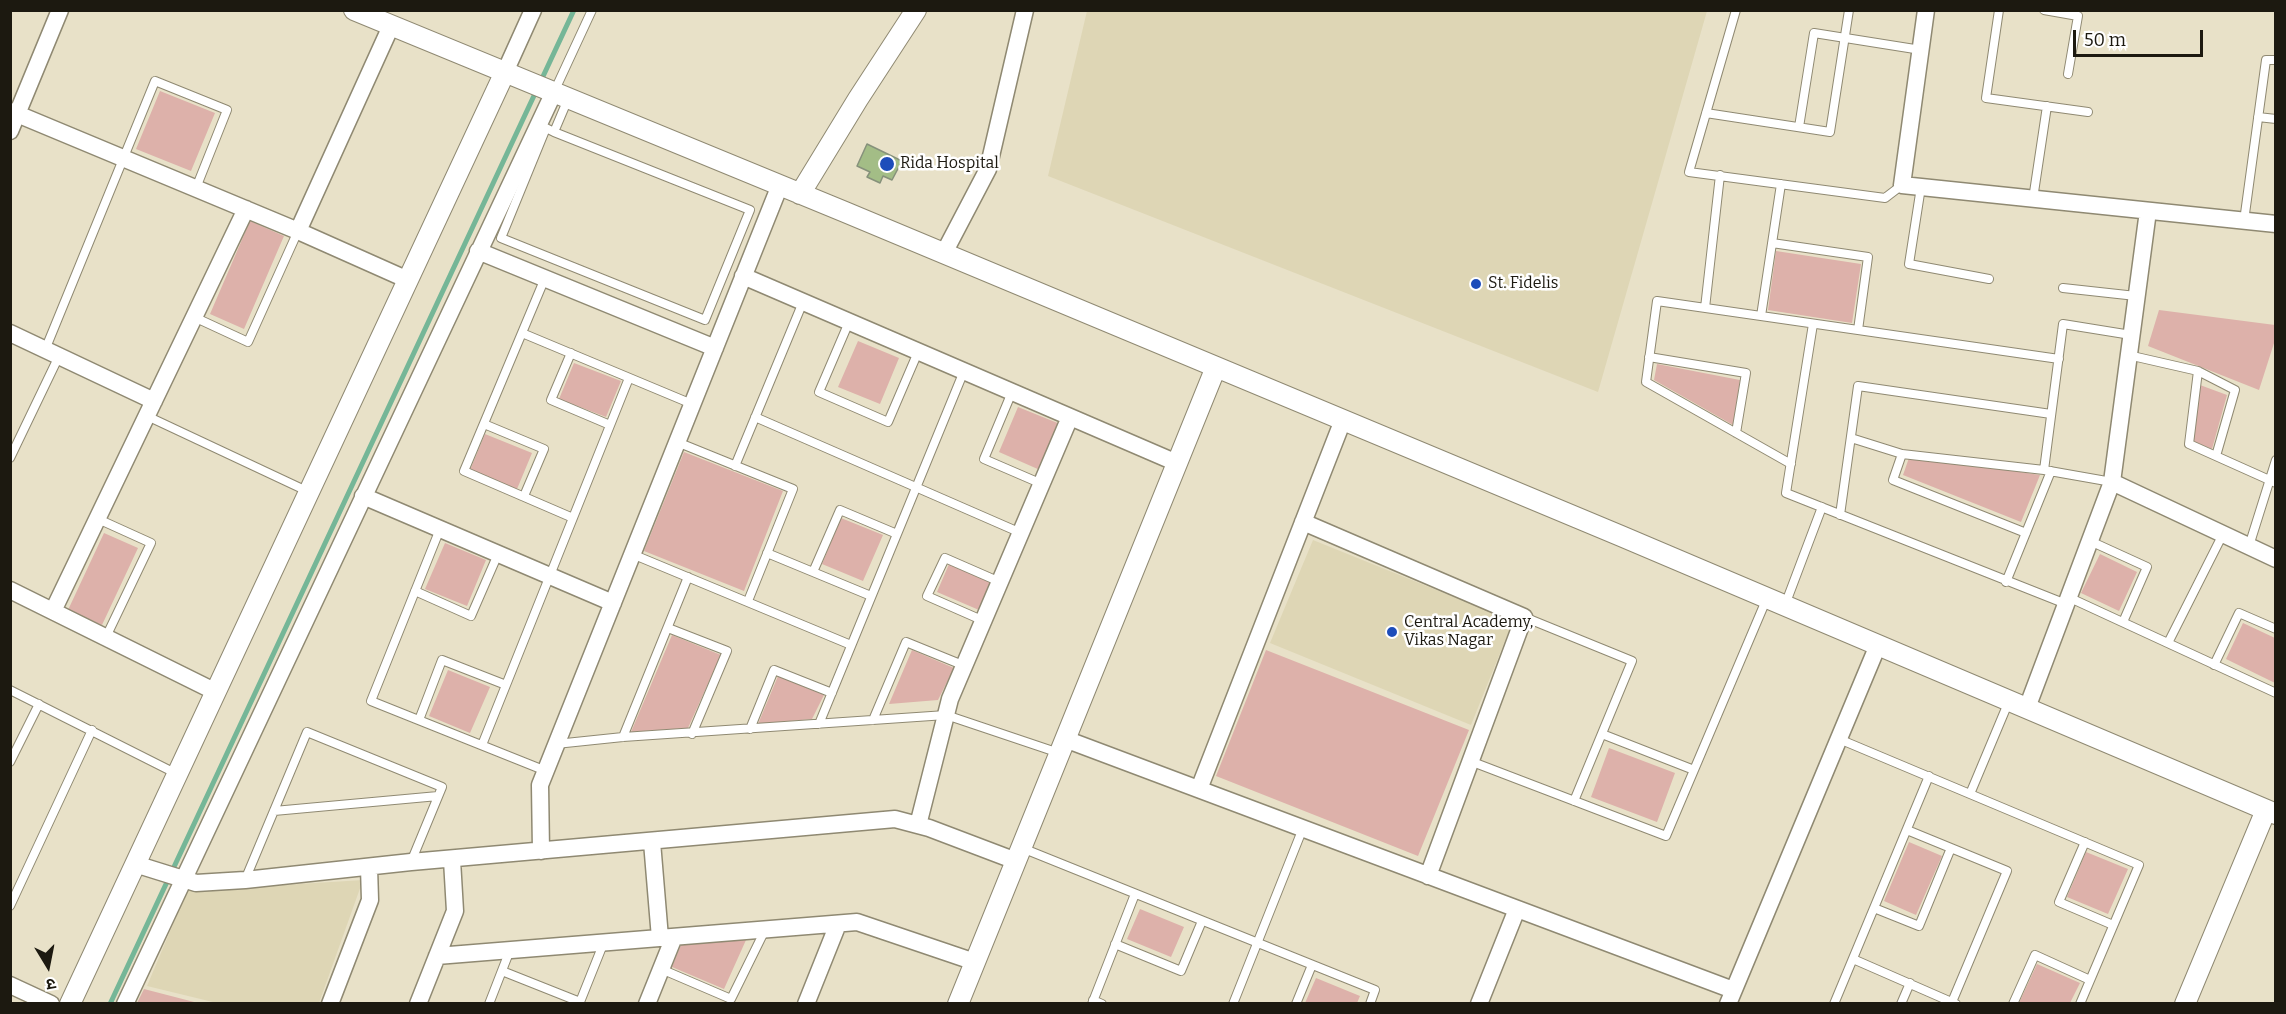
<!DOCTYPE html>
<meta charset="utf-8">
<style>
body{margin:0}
#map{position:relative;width:2286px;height:1014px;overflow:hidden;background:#e8e1c8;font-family:Bitter,"Noto Sans Devanagari",serif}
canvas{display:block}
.frame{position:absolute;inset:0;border:12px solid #1c1910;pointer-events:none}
.north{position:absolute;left:18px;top:936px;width:60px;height:60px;-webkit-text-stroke:4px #fff;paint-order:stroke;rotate:170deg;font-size:16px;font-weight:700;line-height:24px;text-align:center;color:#1c1910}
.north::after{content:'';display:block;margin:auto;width:21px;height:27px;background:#1c1910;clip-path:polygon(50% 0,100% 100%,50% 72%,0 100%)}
.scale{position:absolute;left:2073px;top:30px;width:130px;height:27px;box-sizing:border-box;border:3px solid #1c1910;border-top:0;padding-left:8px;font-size:18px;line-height:21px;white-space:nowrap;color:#1c1910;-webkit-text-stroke:4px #fff;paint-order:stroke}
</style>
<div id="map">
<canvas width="2286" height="1014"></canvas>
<div class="frame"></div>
<div class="north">उ</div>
<div class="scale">50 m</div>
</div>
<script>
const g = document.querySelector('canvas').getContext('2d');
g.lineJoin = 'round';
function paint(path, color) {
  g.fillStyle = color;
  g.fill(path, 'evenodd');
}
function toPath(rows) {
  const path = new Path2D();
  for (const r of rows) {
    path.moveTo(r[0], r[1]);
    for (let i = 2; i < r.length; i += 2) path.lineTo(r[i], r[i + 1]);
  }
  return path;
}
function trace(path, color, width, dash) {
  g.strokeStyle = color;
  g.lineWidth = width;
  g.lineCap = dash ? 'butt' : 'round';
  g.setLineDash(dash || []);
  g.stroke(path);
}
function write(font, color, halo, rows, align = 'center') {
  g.font = font + ' Bitter,serif';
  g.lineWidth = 5;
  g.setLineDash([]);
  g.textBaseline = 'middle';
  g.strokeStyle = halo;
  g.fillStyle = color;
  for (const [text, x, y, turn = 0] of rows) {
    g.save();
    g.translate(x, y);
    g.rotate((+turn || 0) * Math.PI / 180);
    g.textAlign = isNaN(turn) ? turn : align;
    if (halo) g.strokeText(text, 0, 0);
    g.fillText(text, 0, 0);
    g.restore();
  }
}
paint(toPath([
 [1087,11,1707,11,1598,392,1048,176],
 [1313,540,1513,621,1471,725,1270,643],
 [363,880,319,1003,217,1003,147,986,187,891]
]), '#ded6b5');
paint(toPath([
 [160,91,215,113,191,171,136,149],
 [250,221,284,236,244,329,210,314],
 [1776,251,1861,264,1852,323,1768,310],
 [2159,310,2275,325,2275,340,2259,390,2148,346],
 [858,341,899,358,880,404,838,387],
 [574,363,621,381,606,417,559,399],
 [1657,364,1740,380,1733,425,1654,380],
 [2200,385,2227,395,2212,449,2193,441],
 [1018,407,1060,424,1040,470,999,452],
 [485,434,532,453,517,489,470,470],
 [684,452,783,491,744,591,644,551],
 [1910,455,2040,475,2021,522,1903,475],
 [841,518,883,535,863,581,822,564],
 [104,533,138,548,102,625,68,610],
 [445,543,486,560,467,606,425,589],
 [2100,554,2137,572,2119,611,2081,593],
 [949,564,991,582,979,610,937,592],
 [2243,623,2275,638,2275,683,2226,659],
 [672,635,721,655,688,728,631,732],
 [912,650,954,668,938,700,889,704],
 [1266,650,1469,730,1418,856,1216,776],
 [448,670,490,687,470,733,429,716],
 [778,676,824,695,812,719,758,724],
 [1609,748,1675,773,1657,822,1591,797],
 [1909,842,1942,856,1916,915,1884,901],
 [2086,852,2128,869,2108,914,2067,897],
 [1140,909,1184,927,1171,957,1127,939],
 [746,940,724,989,672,967,682,942],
 [2037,964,2080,983,2070,1003,2019,1003],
 [1316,978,1360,996,1357,1003,1305,1003],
 [144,989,198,1003,137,1003]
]), '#ddb1aa');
trace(toPath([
 [110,1004,574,10]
]), '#75b697', 5);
const building = toPath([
 [867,144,902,161,892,180,883,176,880,183,867,177,870,172,857,166,867,144]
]);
paint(building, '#a3bd86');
trace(building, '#86917b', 1.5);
const service = toPath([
 [1736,10,1689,172,1885,198,1902,185],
 [1999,10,1986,98,2088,112],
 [2044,10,2078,16,2068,74],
 [554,92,592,10],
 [1706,113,1830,132,1849,10],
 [2258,117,2276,119],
 [1799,127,1814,33,1921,50],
 [554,132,546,128,501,238,705,320,750,210,554,132,568,99],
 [1921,187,1909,264,1989,279],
 [2033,199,2047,106],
 [2244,221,2266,60,2276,60],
 [1772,243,1868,257,1858,330],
 [545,278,464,471,573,518],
 [2063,288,2136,296],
 [1705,308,1720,175],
 [1761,316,1781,184],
 [194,317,248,342,298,231],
 [849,322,819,392,888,422,918,352],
 [1813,324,1786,493,2066,604],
 [522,333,692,404],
 [45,350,155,81,227,110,196,188],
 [571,353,551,400,610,425],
 [2128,355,2198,371,2235,390,2216,456],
 [1649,357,1746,373,1736,433],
 [2198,371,2189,444,2276,483],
 [1012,392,984,459,1042,484],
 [147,416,309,492],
 [755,417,1021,533],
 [484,424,544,449,524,496],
 [1851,438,1902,454,2044,470,2112,482],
 [677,442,793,489,748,601],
 [1902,454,1893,480,2026,533],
 [10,458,59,356],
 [1791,464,1646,382,1657,301,2059,359],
 [735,466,803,302],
 [2044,470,2063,324,2131,335],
 [1840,515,1858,386,2051,414],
 [98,519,151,543,106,637],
 [440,529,371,701,546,771],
 [2090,541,2147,567,2123,622],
 [2249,546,2276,460],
 [767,553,871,596],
 [632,554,851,645],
 [813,572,840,510,897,534],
 [2006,582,2051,471],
 [415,591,471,616,498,554],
 [2068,597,2276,693],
 [1785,605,1822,507],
 [1524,617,1632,661,1574,801],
 [984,621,927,596,945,558,1000,582],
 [668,628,727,651,692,734],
 [2168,643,2223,534],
 [2214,665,2239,613,2276,629],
 [10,690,177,774],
 [419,720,442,660,506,685],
 [873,720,906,642,965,666],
 [819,724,964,371],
 [750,729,774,670,832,693],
 [1602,734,1694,770],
 [623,737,688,577],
 [1839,739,2139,865,2080,1004],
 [556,744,623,737,946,715,1059,753],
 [482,745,629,378],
 [1470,761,1666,836,1767,598],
 [10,762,39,704],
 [1970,794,2009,701],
 [274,811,438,796],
 [1907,830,2007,871,1952,1002],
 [2085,842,2059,902,2113,925],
 [1022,848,1375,990,1370,1004],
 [245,880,307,732,442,787,411,862],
 [10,906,92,730],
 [1874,908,1919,926,1951,848],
 [1115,944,1181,971,1202,921],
 [1853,959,1956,1004],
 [661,969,731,999,765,930],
 [502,971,580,1002,604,942],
 [1093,1000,1102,1004],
 [489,1004,510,950],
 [1092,1004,1135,894],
 [1233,1004,1303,828],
 [1296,1004,1312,965],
 [1834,1004,1929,776],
 [1901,1004,1910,983],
 [2013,1004,2035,955,2090,980]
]);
const minor = toPath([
 [1926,10,1902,185,2276,224],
 [505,72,533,10],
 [10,111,298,231,408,280],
 [10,131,60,10],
 [298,231,391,26],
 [478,251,715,348],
 [944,253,988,169,1025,10],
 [743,276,1177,463],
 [10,333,154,401],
 [2112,482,2276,559],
 [363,496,613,603],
 [1303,522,1524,617,1428,876],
 [10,590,216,692],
 [53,611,246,209],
 [2027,708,2112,482,2148,211],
 [1065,739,1733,990],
 [1199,789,1343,420],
 [918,825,950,699,1070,417],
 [652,842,660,938],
 [541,851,540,785,780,185],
 [135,864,196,883,245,880,411,862,895,819,929,828,1016,861],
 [437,956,857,922,975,962],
 [10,985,51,1004],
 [125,1004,554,92],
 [330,1004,370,900,369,867],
 [418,1004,455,911,452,860],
 [647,1004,674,937],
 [806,1004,838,924],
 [1479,1004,1517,909],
 [1728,1004,1878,645]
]);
const tertiary = toPath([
 [354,10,845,212,1621,536,2276,814],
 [800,194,858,99,916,10],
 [70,1004,505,72],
 [958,1004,1216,367],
 [2185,1004,2266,810]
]);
trace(service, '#8f8972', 10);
trace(minor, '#8f8972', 19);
trace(tertiary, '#8f8972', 22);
trace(service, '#fff', 8);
trace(minor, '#fff', 16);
trace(tertiary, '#fff', 20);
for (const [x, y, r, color] of [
 [887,164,8,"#1d4dba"],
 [1476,284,6,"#1d4dba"],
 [1392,632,6,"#1d4dba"]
]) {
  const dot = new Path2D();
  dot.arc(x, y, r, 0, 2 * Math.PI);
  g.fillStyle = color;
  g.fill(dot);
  trace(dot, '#fff', 2);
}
write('16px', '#1c1910', '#fff', [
 ["Rida Hospital",900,164],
 ["St. Fidelis",1488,284],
 ["Central Academy,",1404,623],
 ["Vikas Nagar",1404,641]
], 'left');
</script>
